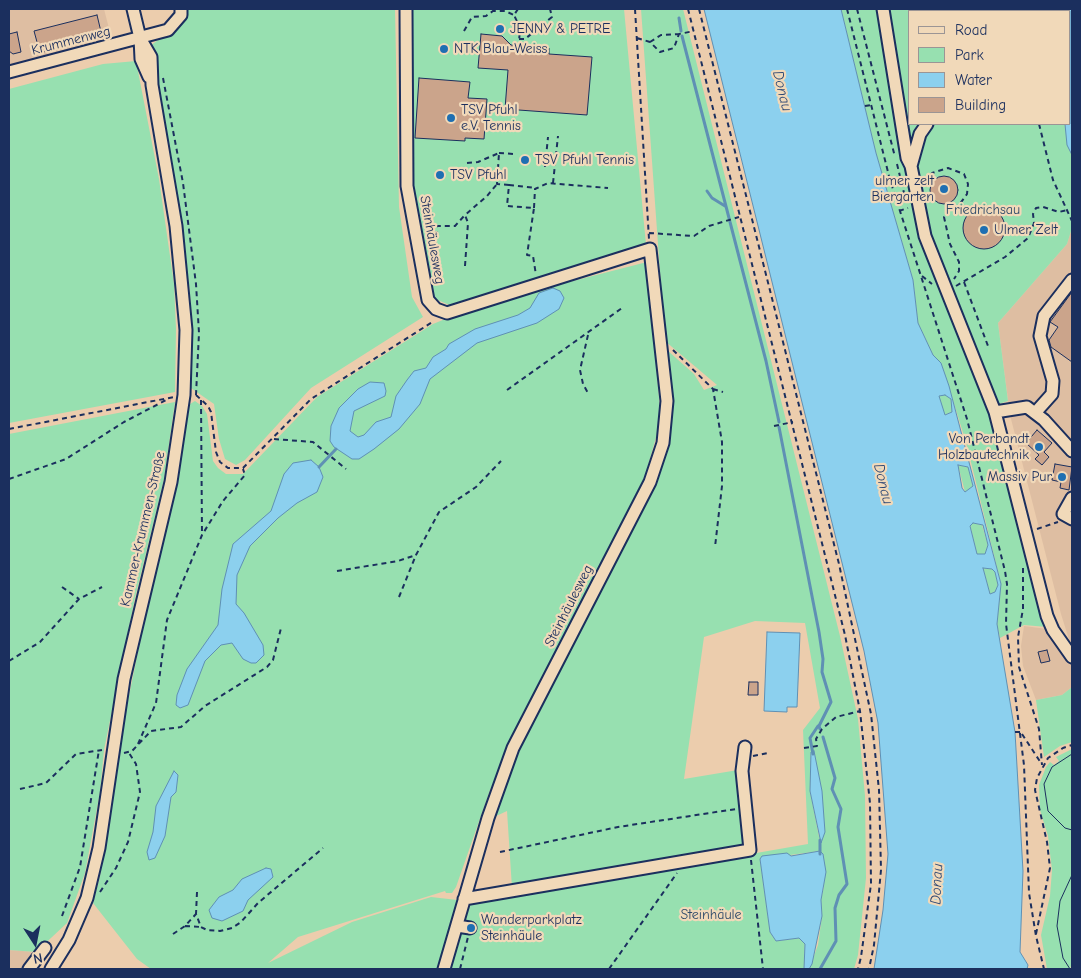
<!DOCTYPE html>
<meta charset="utf-8">
<style>
body{margin:0}
#map{position:relative;width:1081px;height:978px;overflow:hidden;background:#eccdad;font-family:"Comic Neue",sans-serif}
canvas{display:block}
.frame{position:absolute;inset:0;border:10px solid #1b2f5e;pointer-events:none}
.legend{position:absolute;left:908px;top:10px;width:162px;height:115px;box-sizing:border-box;background:#f1d9b9;border:1px solid #9b9595;margin:0;padding:6px 9px;list-style:none;font-size:15px;color:#1b2f5e}
.legend li{display:flex;align-items:center;gap:10px;height:25px}
.legend b{width:25px;border:1px solid #9b9595}
.north{position:absolute;left:10px;top:918px;width:50px;height:50px;-webkit-text-stroke:4px #f1d9b9;paint-order:stroke;rotate:169deg;font-size:14px;font-weight:700;line-height:20px;text-align:center;color:#1b2f5e}
.north::after{content:'';display:block;margin:auto;width:18px;height:22px;background:#1b2f5e;clip-path:polygon(50% 0,100% 100%,50% 72%,0 100%)}
</style>
<div id="map">
<canvas width="1081" height="978"></canvas>
<div class="frame"></div>
<ul class="legend">
<li><b style="height:6px;background:#f1d9b9"></b>Road</li>
<li><b style="height:14px;background:#97e0b0"></b>Park</li>
<li><b style="height:14px;background:#8cd0ee"></b>Water</li>
<li><b style="height:14px;background:#cba48b"></b>Building</li>
</ul>
<div class="north">N</div>
</div>
<script>
const g = document.querySelector('canvas').getContext('2d');
g.lineJoin = 'round';
function paint(path, color) {
  g.fillStyle = color;
  g.fill(path, 'evenodd');
}
function toPath(rows) {
  const path = new Path2D();
  for (const r of rows) {
    if (r.length === 3) {
      path.moveTo(r[0] + r[2], r[1]);
      path.arc(r[0], r[1], r[2], 0, 2 * Math.PI);
      continue;
    }
    path.moveTo(r[0], r[1]);
    for (let i = 2; i < r.length; i += 2) path.lineTo(r[i], r[i + 1]);
  }
  return path;
}
function trace(path, color, width, dash) {
  g.strokeStyle = color;
  g.lineWidth = width;
  g.lineCap = dash ? 'butt' : 'round';
  g.setLineDash(dash || []);
  g.stroke(path);
}
function write(font, color, halo, rows, align = 'center') {
  g.font = font + ' "Comic Neue",sans-serif';
  g.lineWidth = 4.5;
  g.setLineDash([]);
  g.textBaseline = 'middle';
  g.strokeStyle = halo;
  g.fillStyle = color;
  for (const [text, x, y, turn = 0] of rows) {
    g.save();
    g.translate(x, y);
    g.rotate((+turn || 0) * Math.PI / 180);
    g.textAlign = isNaN(turn) ? turn : align;
    if (halo) g.strokeText(text, 0, 0);
    g.fillText(text, 0, 0);
    g.restore();
  }
}
paint(toPath([
 [9,9,104,9,112,40,9,67],
 [1072,228,1072,649,1061,614,1010,415,998,323,1067,244],
 [1024,626,1047,629,1072,664,1072,687,1062,695,1036,700,1023,666,1021,646],
 [9,950,36,952,22,969,9,969]
]), '#debea2');
paint(toPath([
 [186,9,395,9,399,207,412,297,423,317,311,388,245,460,236,465,225,459,219,439,214,404,191,388,193,330,189,284,175,179,150,46,186,19],
 [409,9,624,9,646,245,454,307,433,298,413,193],
 [641,9,683,9,840,636,858,719,865,796,866,878,858,955,854,969,809,969,818,945,822,916,821,900,824,886,820,851,760,859,770,932,776,941,799,938,805,944,804,969,151,969,137,959,93,903,100,876,124,720,149,598,177,479,190,404,195,401,202,406,207,414,213,461,218,468,226,474,243,474,317,397,433,324,455,315,515,298,529,288,564,280,569,282,647,262,661,420,645,476,527,710,490,790,456,887,452,893,446,893,445,891,298,937,268,963,352,922,431,897,475,902,808,844,803,730,820,708,805,623,755,621,704,637,684,779,738,770,745,848,512,888,507,811,494,817,519,751,654,486,669,443,673,403,667,350,694,374,704,390,717,385,665,341],
 [811,752,820,842,810,791],
 [841,9,1072,9,1072,228,1067,244,998,323,1008,401,990,407,1047,627,1024,625,1000,638,997,624,1001,584,966,442,941,363,933,355,918,323,913,280,876,153],
 [910,11,1070,11,1070,124,910,124],
 [136,61,159,179,174,284,176,329,175,392,9,423,9,89,103,64],
 [945,394,951,399,952,412,944,415,939,396],
 [175,402,164,479,135,598,104,750,100,792,85,873,67,923,36,952,9,950,9,434],
 [958,465,968,467,973,486,965,492],
 [973,523,982,525,988,545,985,554,977,554,970,525],
 [983,568,992,569,995,572,998,585,996,592,990,594],
 [1072,687,1072,742,1060,746,1044,757,1036,700,1062,695],
 [1072,749,1072,962,1070,969,1047,969,1041,935,1050,896,1052,870,1048,836,1040,810,1039,785,1046,767,1050,762,1054,765,1059,761,1056,757]
]), '#97e0b0');
const water = toPath([
 [704,9,841,9,876,153,913,280,918,323,933,355,941,363,949,386,1001,584,997,624,1015,732,1023,871,1020,952,1028,965,1027,969,874,969,883,910,888,854,878,723,864,651,704,9],
 [945,395,951,399,952,412,945,415,939,396,945,395],
 [958,465,968,467,973,486,965,492,962,488,958,465],
 [973,523,983,525,988,545,985,554,977,554,970,526,973,523],
 [983,568,992,569,995,572,998,585,995,592,990,594,983,568],
 [1004,9,1072,9,1072,155,1067,145,1065,124,1070,124,1070,11,1004,11,1004,9],
 [553,288,560,291,564,298,559,309,537,323,477,343,430,379,420,404,399,429,374,449,359,459,352,459,334,447,330,441,331,426,339,408,358,389,370,382,384,383,386,391,385,396,354,411,350,431,358,437,364,435,376,422,391,417,396,396,407,380,414,371,426,368,433,357,446,349,449,344,475,329,518,315,530,308,539,293,553,288],
 [311,460,319,467,323,477,317,492,297,503,278,518,250,546,237,575,236,604,244,613,263,645,264,655,256,663,251,663,243,659,232,643,221,645,205,661,188,705,180,708,176,705,177,695,187,669,218,625,222,589,233,544,271,511,284,474,293,463,311,460],
 [767,632,800,633,797,707,787,707,787,712,764,711,767,632],
 [814,751,822,791,825,832,821,843,810,791,811,752,814,751],
 [174,771,178,775,176,792,171,797,165,836,155,858,149,860,147,852,153,832,156,806,174,771],
 [820,851,823,854,826,872,821,900,822,916,812,964,809,969,804,969,805,944,799,938,776,941,770,932,760,859,762,856,787,853,791,856,820,851],
 [266,868,271,869,273,877,248,900,243,911,222,921,212,918,209,910,219,897,233,890,242,879,266,868]
]);
paint(water, '#8cd0ee');
trace(water, '#5f90b4', 1);
trace(toPath([
 [679,18,681,31],
 [682,36,729,218],
 [707,191,712,198,725,206],
 [730,222,766,361,779,422],
 [779,427,819,632,823,659,822,672,831,702,819,726,820,729],
 [319,467,336,449],
 [813,754,810,738,818,726],
 [820,854,820,840],
 [820,969,836,941,835,908,839,895,847,884,838,827,841,809,832,789,835,778,823,737]
]), '#5f90b4', 3);
const building = toPath([
 [97,15,102,36,40,53,34,31,97,15],
 [17,32,21,52,13,54,9,51,9,34,17,32],
 [481,34,502,36,511,45,549,48,549,54,592,57,587,115,505,109,508,70,478,68,481,34],
 [419,78,470,82,468,98,487,99,484,139,465,138,465,141,415,138,419,78],
 [944,190,14],
 [984,228,21],
 [1072,292,1072,362,1051,347,1049,340,1058,327,1050,322,1072,292],
 [1037,430,1052,443,1044,452,1049,457,1042,465,1035,459,1039,455,1026,443,1037,430],
 [1055,464,1072,467,1069,490,1060,488,1061,482,1052,480,1055,464],
 [1047,650,1050,661,1041,663,1038,652,1047,650],
 [749,682,758,682,758,695,748,695,749,682]
]);
paint(building, '#cba48b');
trace(building, '#1b2f5e', 1);
const minor = toPath([
 [133,9,140,38,141,59,149,77],
 [406,9,407,186,428,300,436,309,447,313,650,249,667,401,663,443,650,482,513,748,488,818,444,969],
 [883,9,907,158,911,166],
 [969,9,970,11],
 [9,72,168,30,181,15,181,9],
 [927,124,920,134,911,166,925,236,995,412,1047,616,1053,630,1072,657],
 [995,412,1027,407,1044,420,1072,451],
 [1035,413,1052,394,1053,381,1040,336,1044,316,1072,280],
 [1072,498,1063,514,1072,519],
 [464,899,750,850,742,771,745,747],
 [457,926,470,928],
 [29,969,45,948],
 [51,969,69,940,87,898,99,848,124,679,171,482,184,395,186,330,176,226,152,85,151,57,140,38]
]);
trace(minor, '#1b2f5e', 15);
trace(toPath([
 [494,9,493,11,505,11,514,15],
 [518,9,514,15,520,28,519,42],
 [635,9,649,239],
 [688,9,845,635,860,711,870,803,871,884,861,957,858,969],
 [699,9,839,564,871,714,879,790,881,870,874,945,869,969],
 [847,9,890,180,967,419,1005,571,1007,584,1006,624,1024,765,1029,893,1036,936,1044,969],
 [857,9,895,157],
 [983,11,983,9],
 [464,31,472,17,486,16,493,11],
 [637,38,650,42,660,52,674,48,679,34,694,31],
 [519,39,525,39,552,17,550,9],
 [650,42,661,35,679,34],
 [163,78,183,183,196,284,199,333,196,395],
 [865,106,871,105],
 [1039,124,1053,180,1072,221],
 [499,153,514,154],
 [546,160,555,161],
 [467,163,478,162,499,153,497,184,509,185,507,206,534,208,527,255,533,256,536,275],
 [897,164,904,193],
 [545,167,548,137],
 [884,181,890,180],
 [925,182,932,173,948,168,964,174,968,184,967,194,959,205,948,211,944,217,950,244,959,262,959,271,954,279],
 [553,183,558,136],
 [509,185,536,188],
 [534,208,535,189,548,183,608,188],
 [899,211,908,208],
 [649,233,694,236,709,226,739,217],
 [433,263,437,226,455,226,465,215],
 [465,266,468,223,465,215,487,196,497,184],
 [922,276,932,284],
 [964,282,988,346],
 [956,286,1005,257,1028,238,1034,223,1033,214,1036,208,1043,207,1059,212,1067,210],
 [588,335,580,370,583,384,588,393],
 [673,350,713,389,722,442,722,486,715,547],
 [713,389,723,392],
 [507,390,622,308],
 [196,395,208,406,211,412,216,452,220,462,228,468,243,468,311,399,434,321],
 [201,400,202,535],
 [774,426,793,422],
 [9,429,174,397],
 [274,439,313,442,346,469],
 [9,479,66,459,124,422,168,399],
 [1037,529,1058,522],
 [1023,568,1023,609,1018,637,1019,667,1039,729,1042,765],
 [337,571,398,561,416,555],
 [62,587,79,599],
 [399,597,416,555,439,512,476,487,501,461],
 [9,661,40,642,79,599,102,587],
 [1015,732,1020,732],
 [1022,734,1041,763],
 [138,744,156,703,167,620,202,535,223,501,245,475,243,469],
 [804,748,817,746,816,739,822,729,836,717,860,711],
 [124,753,132,751,151,731,181,727,205,706,267,667,273,660,281,628],
 [753,756,768,753],
 [20,789,46,783,76,754,102,750],
 [500,852,618,827,736,809],
 [751,860,763,969],
 [100,892,116,868,128,842,140,792,136,764,129,753],
 [197,892,196,914,201,927,207,930,220,931,232,928,241,922,258,903,323,848],
 [62,916,80,867,99,750],
 [185,926,201,927],
 [173,934,185,926,196,914],
 [1036,934,1050,868,1047,842,1035,790,1037,778,1048,758,1063,748,1072,745],
 [460,969,468,937],
 [609,969,677,873]
]), '#1b2f5e', 2, [5, 4]);
trace(minor, '#f1d9b9', 11);
trace(toPath([
 [1072,754,1052,767,1044,784,1048,811,1065,828,1072,830],
 [1070,969,1063,958,1057,926,1060,901,1072,875]
]), '#1b2f5e', 1);
for (const [x, y, r, color] of [
 [500,29,5,"#1f6fb2"],
 [444,49,5,"#1f6fb2"],
 [451,118,5,"#1f6fb2"],
 [525,160,5,"#1f6fb2"],
 [440,175,5,"#1f6fb2"],
 [944,189,5,"#1f6fb2"],
 [984,230,5,"#1f6fb2"],
 [1039,447,5,"#1f6fb2"],
 [1062,477,5,"#1f6fb2"],
 [471,928,5,"#1f6fb2"]
]) {
  const dot = new Path2D();
  dot.arc(x, y, r, 0, 2 * Math.PI);
  g.fillStyle = color;
  g.fill(dot);
  trace(dot, '#f1d9b9', 2);
}
write('14px', '#1b2f5e', '#f1d9b9', [
 ["JENNY & PETRE",510,29],
 ["NTK Blau-Weiss",454,49],
 ["TSV Pfuhl",461,110],
 ["e.V. Tennis",461,126],
 ["TSV Pfuhl Tennis",535,160],
 ["TSV Pfuhl",450,175],
 ["ulmer zelt",934,181,"right"],
 ["Biergarten",934,197,"right"],
 ["Ulmer Zelt",994,230],
 ["Von Perbandt",1029,439,"right"],
 ["Holzbautechnik",1029,455,"right"],
 ["Massiv Pur",1052,477,"right"],
 ["Wanderparkplatz",481,920],
 ["Steinhäule",481,936]
], 'left');
write('14px', '#1b2f5e', '#f1d9b9', [
 ["Krummenweg",71,41,-14],
 ["Steinhäulesweg",432,240,80],
 ["Kammer-Krummen-Straße",143,529,-77],
 ["Steinhäulesweg",569,606,-63]
]);
write('14px', '#2e4a6a', '#f1d9b9', [
 ["Friedrichsau",983,210],
 ["Steinhäule",711,915]
]);
write('italic 15px', '#2c4774', '#f1d9b9', [
 ["Donau",782,91,76],
 ["Donau",883,484,76],
 ["Donau",937,884,-87]
]);
</script>
